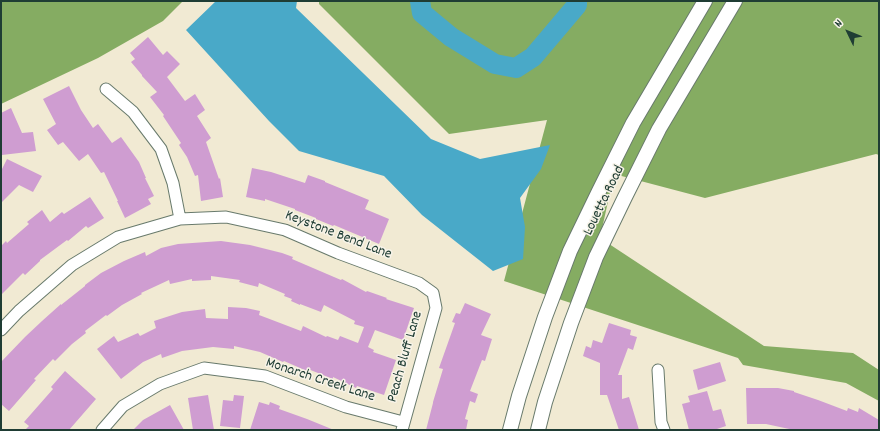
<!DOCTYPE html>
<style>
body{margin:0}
#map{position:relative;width:880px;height:431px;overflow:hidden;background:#f1ead3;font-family:Dekko,sans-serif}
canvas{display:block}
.frame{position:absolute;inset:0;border:2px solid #1f3d34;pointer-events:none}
.north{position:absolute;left:828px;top:12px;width:40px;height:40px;-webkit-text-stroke:3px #f7f3e8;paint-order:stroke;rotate:313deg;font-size:11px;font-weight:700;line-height:16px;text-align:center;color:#1f3d34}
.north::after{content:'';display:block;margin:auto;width:14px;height:18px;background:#1f3d34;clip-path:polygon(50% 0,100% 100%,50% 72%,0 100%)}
</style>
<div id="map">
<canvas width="880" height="431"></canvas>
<div class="frame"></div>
<div class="north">N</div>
</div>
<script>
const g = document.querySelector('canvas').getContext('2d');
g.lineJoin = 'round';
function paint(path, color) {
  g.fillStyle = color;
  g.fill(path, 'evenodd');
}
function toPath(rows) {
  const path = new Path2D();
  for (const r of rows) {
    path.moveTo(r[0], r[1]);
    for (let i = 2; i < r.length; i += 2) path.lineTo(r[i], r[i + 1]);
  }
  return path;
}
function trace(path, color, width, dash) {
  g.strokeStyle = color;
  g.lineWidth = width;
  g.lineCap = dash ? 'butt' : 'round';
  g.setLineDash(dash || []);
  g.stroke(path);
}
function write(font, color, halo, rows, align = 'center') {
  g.font = font + ' Dekko,sans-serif';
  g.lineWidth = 3;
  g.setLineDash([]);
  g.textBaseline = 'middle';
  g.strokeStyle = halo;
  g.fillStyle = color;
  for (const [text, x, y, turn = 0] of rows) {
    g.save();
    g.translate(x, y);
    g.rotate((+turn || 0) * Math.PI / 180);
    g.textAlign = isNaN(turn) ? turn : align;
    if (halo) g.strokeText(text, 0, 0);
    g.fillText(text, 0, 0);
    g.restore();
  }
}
paint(toPath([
 [1,1,183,1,163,21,98,58,1,104],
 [319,1,879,1,879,155,876,154,705,198,614,174,600,238,764,346,853,353,879,370,879,401,846,383,743,365,738,358,504,281,547,120,449,134,319,4]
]), '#85ac62');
paint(toPath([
 [216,1,297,1,296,8,431,139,480,159,550,145,541,169,520,198,525,227,523,259,493,271,422,215,384,176,299,151,269,121,186,30]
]), '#49a9c8');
trace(toPath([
 [420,1,422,13,451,37,495,64,516,68,533,57,577,5,577,1]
]), '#49a9c8', 20);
paint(toPath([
 [148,37,163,55,167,51,180,64,167,77,185,101,195,94,205,110,197,116,211,138,206,142,219,179,220,178,223,197,201,201,198,175,195,176,187,157,179,145,181,143,163,116,164,115,150,97,157,92,142,76,142,75,131,62,135,59,130,53],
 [69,86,81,110,93,128,98,124,112,143,121,137,139,162,146,178,145,178,154,196,148,199,151,204,125,218,117,201,118,201,104,172,101,173,88,154,79,161,63,142,58,145,47,130,56,124,43,99],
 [11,108,22,133,33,132,36,151,2,155,1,146,1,113],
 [7,159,42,176,33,192,19,185,1,203,1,171],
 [252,168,271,172,305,183,308,175,325,181,325,182,369,200,365,209,389,219,379,244,334,225,333,226,316,219,316,218,295,210,295,209,265,199,265,201,246,197],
 [90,197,104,218,88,228,86,226,68,241,67,240,40,260,40,261,25,275,23,273,1,295,1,246,6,241,7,243,29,224,27,222,42,210,50,222,62,212,64,214],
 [221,241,250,245,282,253,293,257,292,259,341,280,342,279,366,292,367,291,387,298,386,299,414,308,403,340,375,330,368,347,374,350,373,352,396,360,384,395,357,386,356,388,333,377,333,379,308,369,307,371,284,361,283,362,260,352,234,346,234,349,213,347,182,351,162,358,161,354,143,362,121,379,97,349,114,336,118,342,138,333,140,336,156,328,154,321,182,312,205,309,206,318,228,319,228,307,246,308,260,311,259,315,267,318,301,331,303,326,326,337,327,336,338,340,340,336,358,343,364,327,354,324,355,321,324,305,321,312,300,304,300,305,291,301,292,299,284,296,285,294,259,283,258,287,239,282,240,280,211,276,211,280,192,281,192,279,170,284,169,280,141,293,142,294,122,305,107,316,106,315,85,331,86,333,72,344,55,361,53,359,34,379,36,380,9,411,1,404,1,362,25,337,42,321,61,304,61,305,85,286,85,285,101,273,124,261,145,252,146,256,161,248,178,244],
 [465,303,491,314,481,335,492,339,485,361,482,360,470,391,478,394,475,403,470,401,465,419,468,420,466,430,426,430,433,403,433,402,443,369,439,368,455,323,452,322,456,313,460,314],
 [609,323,631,330,630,335,637,337,633,350,628,348,618,375,622,375,622,399,629,397,639,430,619,430,607,395,600,395,600,363,583,356,586,346,591,348,593,340,602,343],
 [720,362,726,381,698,390,693,370],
 [65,371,96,399,69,430,25,430,29,426,24,422,53,389,51,387],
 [746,388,778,388,794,391,794,392,818,400,847,411,848,408,858,412,859,408,879,420,879,430,794,430,766,424,747,424],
 [707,391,713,411,721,409,726,426,714,430,689,430,682,404,690,402,688,396],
 [208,395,214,430,193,430,188,398],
 [234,395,244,396,240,428,220,426,223,400,233,401],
 [259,402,269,405,270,402,280,406,279,409,307,419,334,430,250,430],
 [170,405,184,430,133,430,143,420]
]), '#cf9dd1');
const minor = toPath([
 [106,89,133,112,161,149,173,183,180,219],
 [1,330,19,311,72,265,118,237,180,219,226,217,285,230,338,253,419,283,433,293,436,308,402,430],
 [658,370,661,422,664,430],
 [102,430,123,406,160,384,204,368,265,376,346,407,403,422]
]);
const major = toPath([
 [510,430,519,396,545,317,570,251,599,191,633,123,705,1],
 [538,430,545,402,571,323,596,257,625,197,659,129,735,1]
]);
trace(minor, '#687a6c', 13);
trace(major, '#687a6c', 16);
trace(minor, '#fff', 11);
trace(major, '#fff', 14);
write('15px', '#1f3d34', '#f7f3e8', [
 ["Louetta Road",605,201,-64],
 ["Keystone Bend Lane",338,236,21],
 ["Peach Bluff Lane",406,357,-74],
 ["Monarch Creek Lane",320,381,18]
]);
</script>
